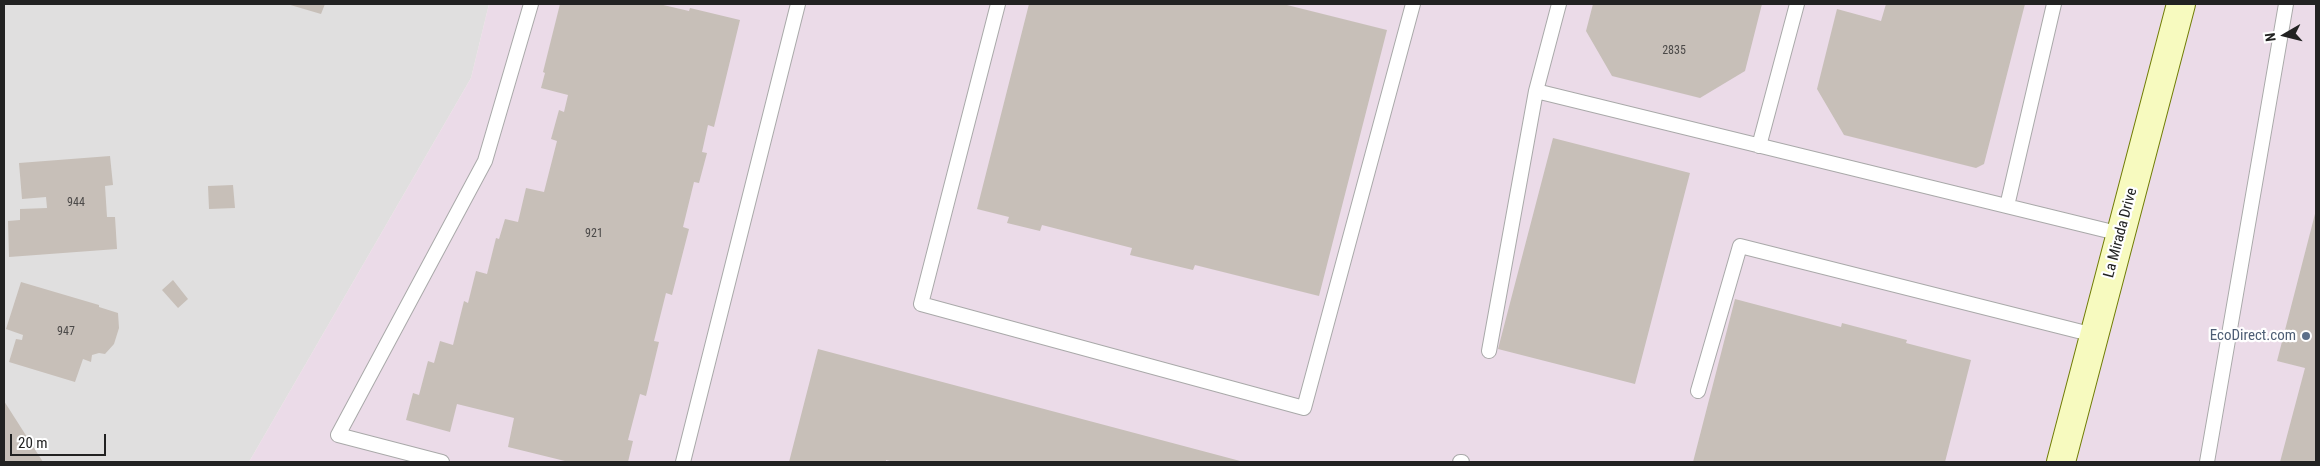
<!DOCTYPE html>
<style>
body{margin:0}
#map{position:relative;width:2320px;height:466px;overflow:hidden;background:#f2efe9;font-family:"Roboto Condensed",sans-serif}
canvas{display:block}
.frame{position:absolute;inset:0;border:5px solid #222;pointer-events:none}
.north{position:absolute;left:2260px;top:10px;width:50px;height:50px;-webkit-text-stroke:4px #fff;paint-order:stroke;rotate:262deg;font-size:14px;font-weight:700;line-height:20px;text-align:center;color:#222}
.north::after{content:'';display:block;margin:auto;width:18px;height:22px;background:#222;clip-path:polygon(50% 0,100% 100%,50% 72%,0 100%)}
.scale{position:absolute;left:10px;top:434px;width:96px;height:22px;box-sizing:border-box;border:2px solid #222;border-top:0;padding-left:6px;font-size:15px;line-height:18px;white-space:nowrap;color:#222;-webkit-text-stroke:4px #fff;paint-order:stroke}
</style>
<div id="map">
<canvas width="2320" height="466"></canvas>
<div class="frame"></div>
<div class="north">N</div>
<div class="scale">20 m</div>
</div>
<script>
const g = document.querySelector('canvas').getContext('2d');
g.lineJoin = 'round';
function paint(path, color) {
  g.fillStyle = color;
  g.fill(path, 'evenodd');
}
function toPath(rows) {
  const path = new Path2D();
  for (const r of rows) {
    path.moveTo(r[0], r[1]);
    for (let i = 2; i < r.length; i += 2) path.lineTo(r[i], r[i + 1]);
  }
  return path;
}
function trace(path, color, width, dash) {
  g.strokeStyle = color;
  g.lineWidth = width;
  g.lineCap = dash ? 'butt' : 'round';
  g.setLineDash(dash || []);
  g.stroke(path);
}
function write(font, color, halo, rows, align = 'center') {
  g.font = font + ' "Roboto Condensed",sans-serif';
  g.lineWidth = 4.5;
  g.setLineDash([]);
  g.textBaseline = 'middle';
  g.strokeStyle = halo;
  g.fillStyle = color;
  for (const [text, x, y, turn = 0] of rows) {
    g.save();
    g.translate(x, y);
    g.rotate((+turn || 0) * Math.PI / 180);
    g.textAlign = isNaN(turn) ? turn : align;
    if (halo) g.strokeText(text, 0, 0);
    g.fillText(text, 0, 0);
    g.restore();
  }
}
paint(toPath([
 [4,4,489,4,471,78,249,462,4,462]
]), '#e0dfdf');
paint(toPath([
 [489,4,2316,4,2316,462,249,462,471,78]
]), '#ebdbe8');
paint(toPath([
 [287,4,325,4,321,14],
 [560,4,659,4,689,11,690,8,740,20,714,127,708,125,702,152,707,153,699,183,694,182,683,227,689,229,672,295,666,293,654,341,659,342,646,396,640,394,628,440,633,441,628,462,569,462,508,447,514,418,457,404,450,432,406,420,413,393,419,395,428,361,434,363,440,341,453,345,464,301,468,303,476,271,487,274,496,238,499,239,505,219,518,222,526,188,544,192,557,141,551,139,559,110,564,112,568,95,541,88,545,73,543,72],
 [1029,4,1283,4,1387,30,1319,296,1195,265,1193,270,1130,255,1132,248,1042,225,1040,231,1007,223,1009,217,977,209],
 [1593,4,1762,4,1745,71,1700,98,1612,76,1586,31],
 [1886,4,2025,4,1984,164,1976,168,1844,135,1817,89,1837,9,1881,21],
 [1553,138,1690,173,1635,384,1498,349],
 [110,156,113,185,105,186,107,217,115,217,117,249,9,257,8,221,20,220,20,209,47,208,46,197,22,199,19,163],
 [233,185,235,208,209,209,208,186],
 [2316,210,2316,462,2280,462,2305,368,2277,361],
 [173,280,188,299,178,308,162,290],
 [21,282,99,305,99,307,118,313,119,328,114,344,105,354,99,353,92,355,91,362,83,359,75,382,9,362,16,339,22,340,23,335,6,329],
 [1735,299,1841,327,1842,323,1907,340,1906,343,1971,360,1945,462,1693,462],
 [818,349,1244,462,894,462,886,460,886,462,789,462],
 [4,401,43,462,4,462]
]), '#c7bfb8');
const service = toPath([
 [998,4,921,304,1304,408,1413,4],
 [1536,91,1559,4],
 [1759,146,1797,4],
 [2007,206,2054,4],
 [1489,351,1536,91,2121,234],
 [1698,391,1740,246,2094,335],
 [442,462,338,435,485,161,531,4],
 [683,462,798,4],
 [1460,462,1462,462],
 [2207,462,2286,4]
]);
const secondary = toPath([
 [2061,462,2181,4]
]);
trace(service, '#a9a9a9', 16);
trace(secondary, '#707d05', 30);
trace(service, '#fff', 14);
trace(secondary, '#f7fabf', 28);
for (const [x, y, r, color] of [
 [2306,336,5,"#5c6f8a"]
]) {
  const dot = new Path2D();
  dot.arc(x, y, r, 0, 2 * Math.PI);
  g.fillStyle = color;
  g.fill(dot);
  trace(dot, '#fff', 2);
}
write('12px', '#4b4948', null, [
 ["2835",1674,51],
 ["944",76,203],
 ["921",594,234],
 ["947",66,332]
]);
write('15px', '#222', '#fff', [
 ["La Mirada Drive",2121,233,-75]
]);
write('15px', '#4e5e75', '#fff', [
 ["EcoDirect.com",2296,336]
], 'right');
</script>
